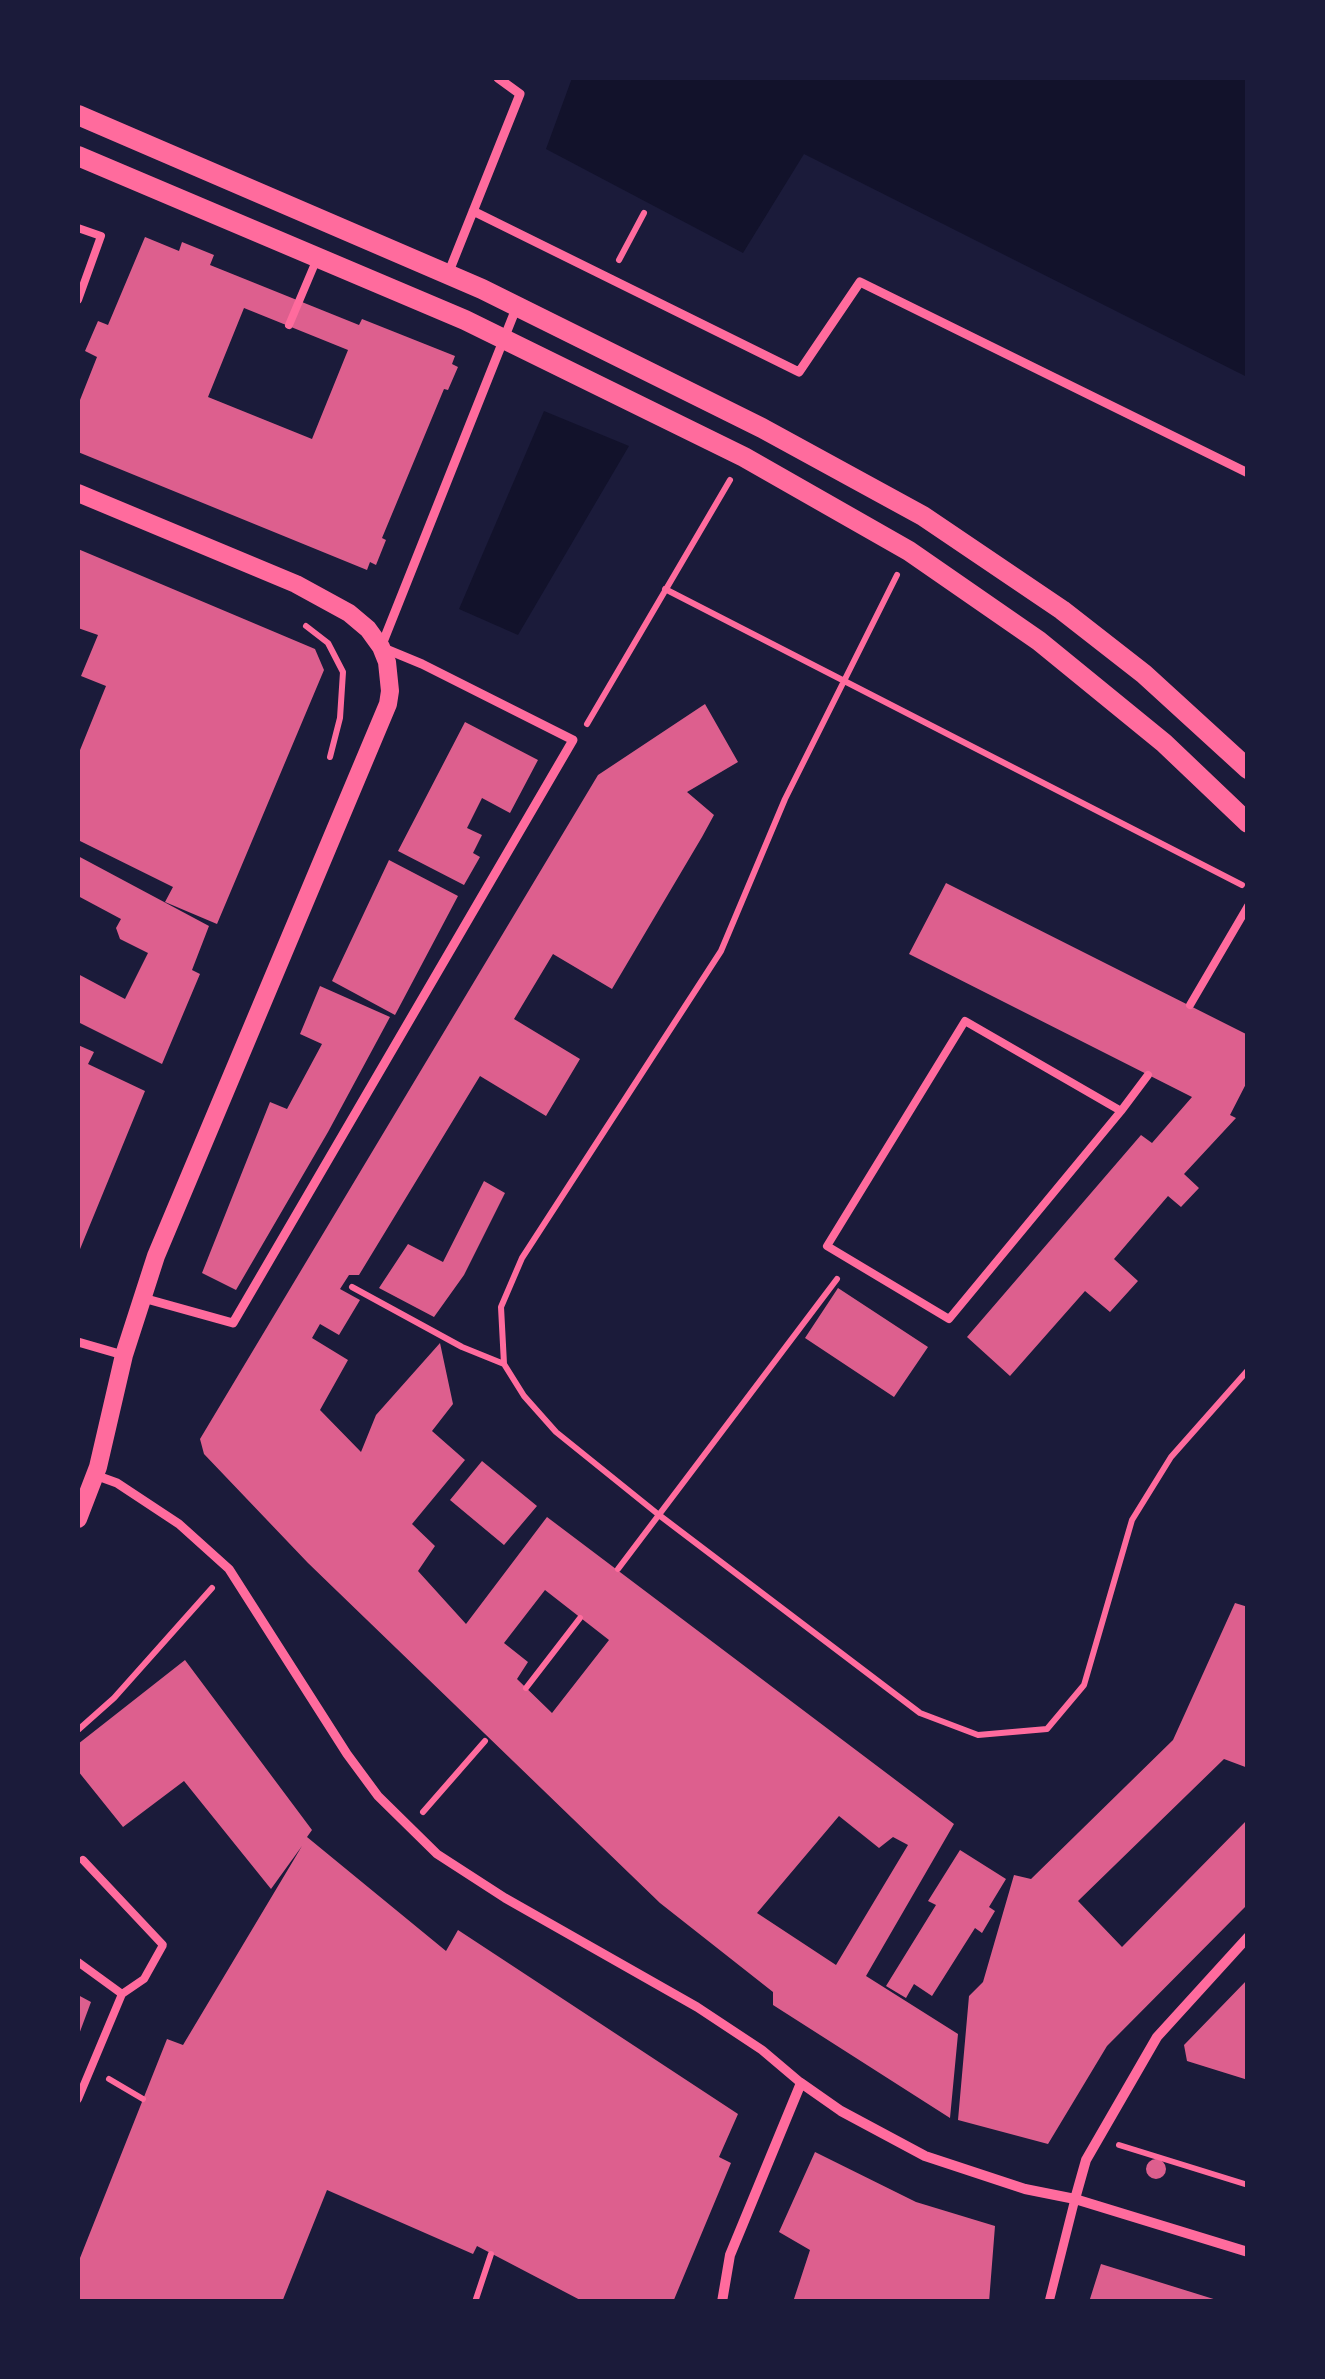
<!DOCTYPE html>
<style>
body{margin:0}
#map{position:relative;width:1325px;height:2379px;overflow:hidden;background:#1b1b3a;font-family:Commissioner,sans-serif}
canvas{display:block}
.frame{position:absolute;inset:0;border:80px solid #1b1b3a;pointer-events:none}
</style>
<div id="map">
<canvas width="1325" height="2379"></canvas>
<div class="frame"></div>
</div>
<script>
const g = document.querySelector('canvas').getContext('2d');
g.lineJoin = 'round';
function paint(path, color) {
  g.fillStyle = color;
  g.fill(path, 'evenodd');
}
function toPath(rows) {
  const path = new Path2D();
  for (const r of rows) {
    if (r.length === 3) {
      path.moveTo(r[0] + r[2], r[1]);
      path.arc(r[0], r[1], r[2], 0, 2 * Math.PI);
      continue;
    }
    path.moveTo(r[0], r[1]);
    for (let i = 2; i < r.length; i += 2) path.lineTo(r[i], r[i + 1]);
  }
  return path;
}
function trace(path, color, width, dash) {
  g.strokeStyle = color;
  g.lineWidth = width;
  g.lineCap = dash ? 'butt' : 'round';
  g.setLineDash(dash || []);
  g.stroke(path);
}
paint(toPath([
 [572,78,1247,78,1247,377,804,154,743,253,546,149],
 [544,411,629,446,518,635,459,609]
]), '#12122b');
paint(toPath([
 [145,237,179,251,182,242,214,255,210,265,359,325,362,319,455,356,452,364,458,367,448,390,444,389,382,538,386,540,376,565,370,562,367,570,78,452,78,405,97,357,85,351,98,321,108,325],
 [244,308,348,350,312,439,208,397],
 [78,549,315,649,324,670,217,924,165,902,173,887,78,840,78,755,106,686,81,676,98,635,78,628],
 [705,704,738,762,687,792,714,815,702,837,612,989,553,954,514,1019,580,1059,546,1116,480,1076,359,1275,349,1275,340,1289,360,1300,339,1335,320,1324,312,1338,348,1360,320,1410,361,1452,376,1415,440,1343,453,1404,432,1431,465,1460,412,1524,435,1546,418,1571,466,1624,547,1517,954,1824,866,1976,958,2034,950,2118,773,2005,773,1992,660,1903,308,1563,204,1454,200,1439,598,775],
 [545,1590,609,1640,552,1713,517,1679,528,1662,504,1643],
 [839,1816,879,1848,893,1837,908,1845,836,1965,757,1913],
 [465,722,538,760,510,813,482,798,467,828,482,835,473,853,480,857,464,885,398,851],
 [78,856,209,926,192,970,200,974,162,1064,78,1022,78,974,125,999,148,953,120,939,116,928,121,919,78,896],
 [389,860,458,896,395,1015,332,981],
 [946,883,1248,1035,1248,1080,1230,1115,1236,1118,1184,1174,1199,1188,1181,1207,1168,1196,1114,1259,1138,1281,1110,1312,1085,1291,1010,1376,967,1337,1141,1135,1152,1143,1192,1097,909,954],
 [320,986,390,1017,328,1132,236,1290,202,1273,270,1102,287,1109,322,1044,300,1034],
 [78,1045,94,1052,88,1064,145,1091,78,1254],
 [484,1181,505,1193,464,1275,434,1317,379,1288,408,1244,443,1262],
 [838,1288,928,1347,894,1397,805,1338],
 [482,1461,537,1506,504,1545,450,1500],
 [1235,1603,1248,1607,1248,1768,1224,1759,1078,1901,1122,1947,1248,1819,1248,1904,1107,2046,1048,2144,958,2120,969,1996,983,1982,1014,1875,1031,1879,1173,1740],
 [185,1660,312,1830,307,1837,446,1951,458,1930,738,2114,719,2157,731,2163,673,2302,584,2302,477,2246,473,2254,327,2190,282,2302,78,2302,78,2263,167,2039,183,2045,302,1846,271,1889,184,1781,123,1827,78,1771,78,1744],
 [960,1850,1006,1879,989,1907,995,1911,982,1933,975,1928,932,1996,914,1984,906,1998,886,1986,936,1905,928,1901],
 [1248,1979,1248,2080,1187,2061,1184,2045],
 [78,1995,91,2002,78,2037],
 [815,2152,916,2202,995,2226,989,2302,793,2302,810,2250,779,2232],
 [1156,2169,10],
 [1101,2264,1220,2301,1220,2302,1089,2302]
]), '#dd5f8e');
trace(toPath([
 [619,260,644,213],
 [897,575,785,799,721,951,522,1258,501,1307,504,1364,524,1396,556,1432,659,1515,920,1713,978,1735,1047,1729,1084,1685,1132,1520,1171,1457,1248,1370],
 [665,589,1242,885],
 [306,626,328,643,343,672,340,718,330,757],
 [587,724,730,480],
 [352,1287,462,1347,504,1364],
 [618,1569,837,1279],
 [526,1688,580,1618],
 [78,1730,114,1698,212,1588],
 [423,1812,485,1741],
 [109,2079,143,2099],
 [1119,2145,1248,2185],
 [475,2302,491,2254]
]), '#ff6b9d', 6);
trace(toPath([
 [78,228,101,236,78,300],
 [289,325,316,261],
 [1190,1005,1248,906],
 [1121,1111,965,1021,827,1246,949,1319,1121,1111,1148,1075],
 [83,1860,163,1945,144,1979,122,1994],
 [78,1962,122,1994,78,2099]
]), '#ff6b9d', 8);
trace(toPath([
 [473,211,799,372,860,282,1248,473],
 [448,274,520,94,498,78],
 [143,1298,233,1323,573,740,422,664,381,647,517,306],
 [78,1342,123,1355],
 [95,1475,117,1483,179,1524,229,1569,347,1754,378,1796,437,1854,505,1898,697,2007,762,2050,801,2083],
 [1049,2302,1075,2199]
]), '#ff6b9d', 9);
trace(toPath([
 [1075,2199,1086,2160,1157,2037,1248,1937],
 [722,2302,730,2255,801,2083,841,2111,925,2156,1025,2189,1075,2199,1248,2252]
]), '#ff6b9d', 10);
trace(toPath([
 [78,493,296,584,349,613,368,629,381,647,387,662,390,691,388,704,156,1256,124,1355,98,1467,78,1519]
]), '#ff6b9d', 18);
trace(toPath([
 [78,115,482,289,762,428,923,516,1062,610,1144,674,1248,769],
 [78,156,465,320,744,457,909,551,1039,641,1164,743,1248,823]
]), '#ff6b9d', 20);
</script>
